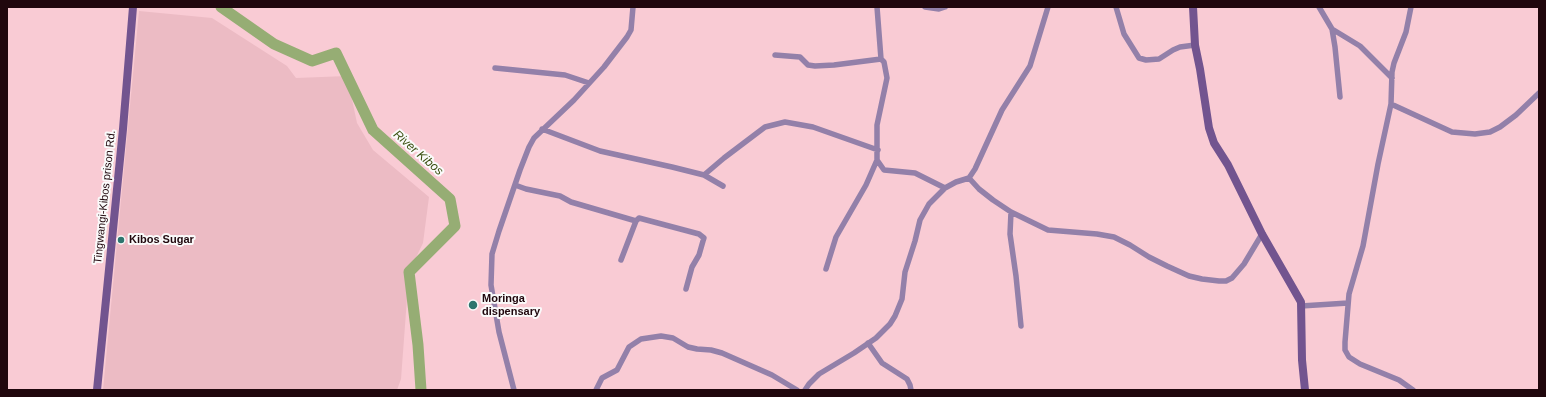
<!DOCTYPE html>
<style>
body{margin:0}
#map{position:relative;width:1546px;height:397px;overflow:hidden;background:#f9cbd4;font-family:Helvetica,sans-serif}
canvas{display:block}
.frame{position:absolute;inset:0;border:8px solid #20070d;pointer-events:none}
</style>
<div id="map">
<canvas width="1546" height="397"></canvas>
<div class="frame"></div>
</div>
<script>
const g = document.querySelector('canvas').getContext('2d');
g.lineJoin = 'round';
function paint(path, color) {
  g.fillStyle = color;
  g.fill(path, 'evenodd');
}
function toPath(rows) {
  const path = new Path2D();
  for (const r of rows) {
    path.moveTo(r[0], r[1]);
    for (let i = 2; i < r.length; i += 2) path.lineTo(r[i], r[i + 1]);
  }
  return path;
}
function trace(path, color, width, dash) {
  g.strokeStyle = color;
  g.lineWidth = width;
  g.lineCap = dash ? 'butt' : 'round';
  g.setLineDash(dash || []);
  g.stroke(path);
}
function write(font, color, halo, rows, align = 'center') {
  g.font = font + ' Helvetica,sans-serif';
  g.lineWidth = 4;
  g.setLineDash([]);
  g.textBaseline = 'middle';
  g.strokeStyle = halo;
  g.fillStyle = color;
  for (const [text, x, y, turn = 0] of rows) {
    g.save();
    g.translate(x, y);
    g.rotate((+turn || 0) * Math.PI / 180);
    g.textAlign = isNaN(turn) ? turn : align;
    if (halo) g.strokeText(text, 0, 0);
    g.fillText(text, 0, 0);
    g.restore();
  }
}
paint(toPath([
 [139,11,212,18,287,66,296,78,347,76,357,123,373,150,429,197,423,243,409,272,401,379,397,390,103,390]
]), '#ecbbc4');
trace(toPath([
 [221,7,274,44,312,61,336,53,373,130,450,199,455,226,409,272,418,345,421,390]
]), '#96ad74', 11);
trace(toPath([
 [877,7,881,59,884,62,887,78,877,125,877,160,884,170,915,173,945,188],
 [925,7,939,9,945,7],
 [1116,7,1124,34,1139,58,1146,60,1159,59,1173,50,1180,47,1195,45],
 [1319,7,1332,29,1335,47,1340,97],
 [1411,7,1406,32,1394,63,1392,72,1391,104,1378,164,1363,246,1349,294,1345,342,1345,350,1349,357,1360,364,1399,380,1413,390],
 [1332,29,1360,46,1392,78],
 [775,55,800,57,808,65,815,66,834,65,881,59],
 [495,68,565,75,589,83],
 [1391,104,1452,132,1475,134,1490,132,1500,127,1516,115,1539,93],
 [542,129,600,151,672,167,704,175,723,186],
 [704,175,724,158,765,127,785,122,813,127,878,150],
 [969,178,979,189,993,200,1011,212,1048,230,1097,234,1114,237,1130,245,1149,257,1167,266,1189,276,1202,279,1219,281,1226,281,1232,278,1244,264,1262,234],
 [515,185,526,189,560,196,571,202,636,221],
 [1011,212,1010,234,1016,276,1021,326],
 [621,260,636,221,639,218,699,234,704,238,703,241,699,255,692,267,686,289],
 [826,269,836,237,866,185,877,160],
 [1301,306,1348,303],
 [868,343,882,363,907,379,910,385,911,390],
 [514,390,499,332,491,285,492,254,499,231,520,170,529,147,534,138,574,100,604,67,627,37,631,30,633,7],
 [596,390,602,378,617,370,629,347,641,339,661,336,673,338,688,347,697,349,711,350,722,353,772,375,797,390],
 [805,390,809,384,819,374,854,353,876,338,890,324,895,316,902,299,905,272,915,241,920,220,929,204,945,188,956,182,969,178,975,169,1002,110,1030,66,1048,7]
]), '#9380a9', 5.5);
trace(toPath([
 [1193,7,1195,45,1200,69,1209,128,1214,143,1228,165,1262,234,1301,302,1302,360,1305,390],
 [97,390,123,129,133,7]
]), '#72548f', 8);
for (const [x, y, r, color] of [
 [121,240,4,"#2d756e"],
 [473,305,5,"#2d756e"]
]) {
  const dot = new Path2D();
  dot.arc(x, y, r, 0, 2 * Math.PI);
  g.fillStyle = color;
  g.fill(dot);
  trace(dot, '#fafafa', 1.5);
}
write('11px', '#20070d', '#fafafa', [
 ["Tingwangi-Kibos prison Rd.",105,197,-84]
]);
write('bold 11px', '#20070d', '#fafafa', [
 ["Kibos Sugar",129,240],
 ["Moringa",482,299],
 ["dispensary",482,312]
], 'left');
write('italic 12px', '#3a4f10', '#fafafa', [
 ["River Kibos",418,153,41]
]);
</script>
